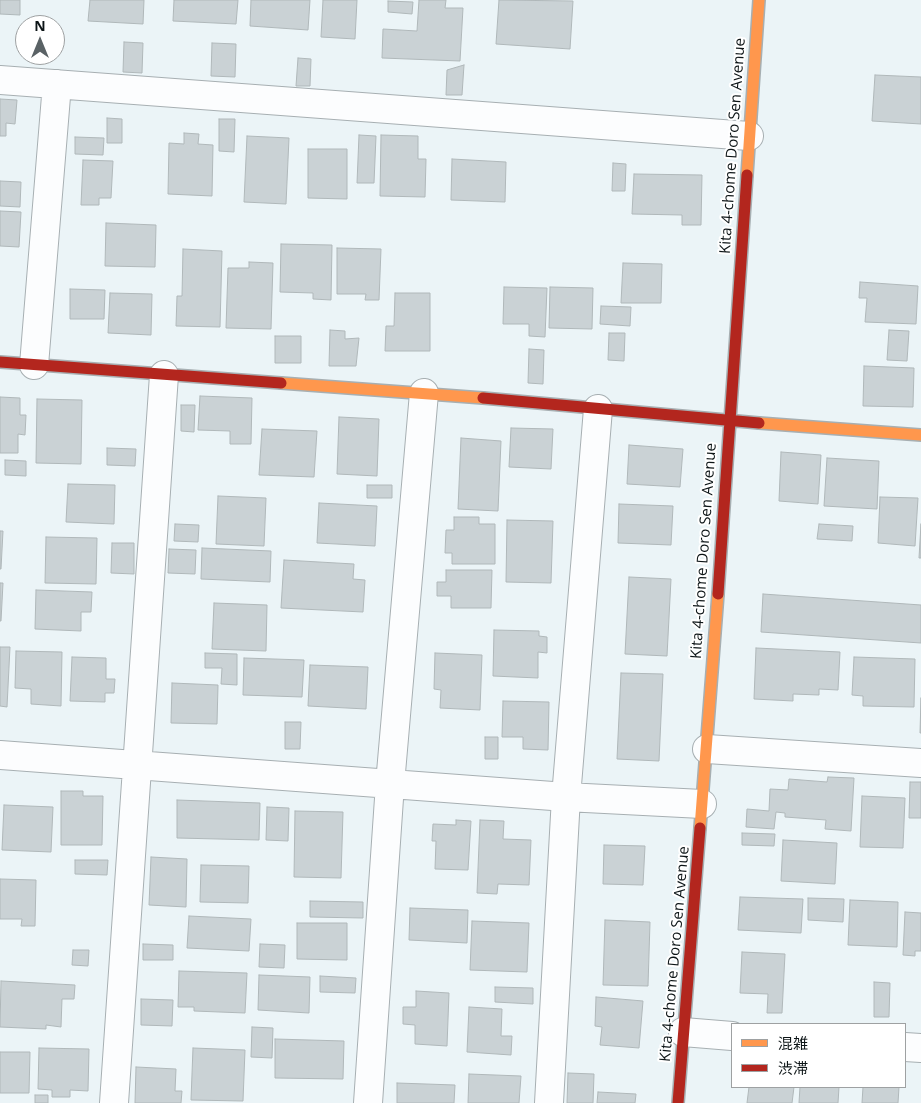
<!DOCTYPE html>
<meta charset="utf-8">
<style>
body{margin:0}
#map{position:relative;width:921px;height:1103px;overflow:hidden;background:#ebf4f7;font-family:"Open Sans","Noto Sans JP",sans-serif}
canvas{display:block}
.legend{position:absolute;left:731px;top:1023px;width:175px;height:65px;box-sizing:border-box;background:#fff;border:1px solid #9ea1a2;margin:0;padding:6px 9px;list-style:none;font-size:15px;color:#0c1416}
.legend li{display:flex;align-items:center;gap:10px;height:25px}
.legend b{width:25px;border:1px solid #9ea1a2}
.north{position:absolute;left:15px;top:15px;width:50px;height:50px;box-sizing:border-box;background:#fff;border:1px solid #9ea1a2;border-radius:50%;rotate:0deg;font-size:14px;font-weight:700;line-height:20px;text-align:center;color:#0c1416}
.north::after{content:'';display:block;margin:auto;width:18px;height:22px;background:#5a6265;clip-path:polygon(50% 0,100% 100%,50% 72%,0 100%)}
</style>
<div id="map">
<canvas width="921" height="1103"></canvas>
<ul class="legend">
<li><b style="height:6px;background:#ff974d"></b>混雑</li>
<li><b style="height:6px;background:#b3261e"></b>渋滞</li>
</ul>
<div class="north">N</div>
</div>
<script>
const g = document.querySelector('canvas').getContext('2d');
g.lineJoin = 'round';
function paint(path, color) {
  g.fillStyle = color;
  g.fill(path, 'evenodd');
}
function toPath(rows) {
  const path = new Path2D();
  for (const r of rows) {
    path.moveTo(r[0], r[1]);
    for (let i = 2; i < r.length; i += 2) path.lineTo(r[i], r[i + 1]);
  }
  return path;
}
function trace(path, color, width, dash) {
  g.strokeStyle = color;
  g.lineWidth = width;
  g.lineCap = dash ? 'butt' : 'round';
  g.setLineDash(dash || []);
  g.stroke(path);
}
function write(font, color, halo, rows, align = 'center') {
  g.font = font + ' "Open Sans",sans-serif';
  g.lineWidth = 4;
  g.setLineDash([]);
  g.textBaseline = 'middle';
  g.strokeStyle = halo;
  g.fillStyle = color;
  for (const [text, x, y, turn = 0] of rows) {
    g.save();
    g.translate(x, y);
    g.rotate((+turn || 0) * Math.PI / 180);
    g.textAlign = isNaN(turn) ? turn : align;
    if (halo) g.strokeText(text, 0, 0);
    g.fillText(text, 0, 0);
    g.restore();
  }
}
const building = toPath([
 [0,0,20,0,20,15,0,14,0,0],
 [90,0,144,0,143,24,88,21,90,0],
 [174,0,238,0,236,24,173,21,174,0],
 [251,0,310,0,308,30,250,26,251,0],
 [323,0,357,0,355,39,321,37,323,0],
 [419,0,446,0,445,8,463,8,460,61,382,58,383,29,417,31,419,0],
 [499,0,573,1,570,49,496,44,499,0],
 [388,1,413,2,412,14,388,12,388,1],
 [124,42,143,43,142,73,123,72,124,42],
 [212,43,236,44,235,77,211,76,212,43],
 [298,58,311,59,310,86,296,86,298,58],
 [464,65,462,95,446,95,447,70,464,65],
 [875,75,921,77,921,124,872,121,875,75],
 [0,99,17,100,15,124,6,123,6,136,0,136,0,99],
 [107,118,122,119,122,143,107,143,107,118],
 [219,119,235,119,234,152,219,151,219,119],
 [184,133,199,134,198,144,213,145,212,196,168,194,169,143,184,144,184,133],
 [359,135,376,136,374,183,357,183,359,135],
 [381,135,418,136,418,159,426,159,425,197,380,196,381,135],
 [247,136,289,138,286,204,244,202,247,136],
 [75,137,104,138,103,155,75,154,75,137],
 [308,149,347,149,347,199,308,198,308,149],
 [452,159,506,162,505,202,451,200,452,159],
 [83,160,113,161,111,198,99,198,99,205,81,205,83,160],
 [613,163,626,164,625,191,612,191,613,163],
 [634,174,702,175,701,225,682,225,682,215,632,214,634,174],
 [0,181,21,182,20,207,0,206,0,181],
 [0,211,21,212,19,247,0,246,0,211],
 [106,223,156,225,155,267,105,266,106,223],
 [281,244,332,245,331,300,313,299,313,293,280,292,281,244],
 [337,248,381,249,379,300,365,300,366,294,337,294,337,248],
 [183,249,222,251,220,327,176,326,177,296,182,296,183,249],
 [249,262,273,263,271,329,226,328,228,268,249,268,249,262],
 [623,263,662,264,661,303,621,303,623,263],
 [860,282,918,286,916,324,865,322,867,298,859,298,860,282],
 [504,287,547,288,545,337,529,336,529,324,503,324,504,287],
 [550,287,593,288,592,329,549,328,550,287],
 [70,289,105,290,104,319,70,319,70,289],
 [110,293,152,294,151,335,108,333,110,293],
 [395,293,430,293,430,351,385,351,386,326,394,326,395,293],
 [601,306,631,307,630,326,600,324,601,306],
 [330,330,345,331,345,339,359,338,356,366,329,366,330,330],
 [889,330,909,331,907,361,887,360,889,330],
 [609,333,625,333,624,361,608,360,609,333],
 [275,336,301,336,301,363,275,363,275,336],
 [529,349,544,350,543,384,528,383,529,349],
 [864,366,914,368,913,407,863,406,864,366],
 [200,396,252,398,251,444,230,444,230,431,198,430,200,396],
 [0,397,20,398,20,415,26,415,25,435,18,434,18,453,0,453,0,397],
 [37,399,82,400,81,464,36,463,37,399],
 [181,405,195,405,194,432,181,431,181,405],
 [339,417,379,419,377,476,337,474,339,417],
 [511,428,553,429,551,469,509,467,511,428],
 [262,429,317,431,314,477,259,475,262,429],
 [461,438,501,441,498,511,458,509,461,438],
 [629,445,683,449,680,487,627,484,629,445],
 [107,448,136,449,135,466,107,465,107,448],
 [781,452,821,455,818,504,779,501,781,452],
 [827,458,879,461,877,509,824,506,827,458],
 [5,460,26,461,26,476,5,475,5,460],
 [68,484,115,485,114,524,66,522,68,484],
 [367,485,392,485,392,498,367,498,367,485],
 [218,496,266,498,264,546,216,544,218,496],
 [880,497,918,498,915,546,878,543,880,497],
 [319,503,377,506,375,546,317,543,319,503],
 [619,504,673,506,671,545,618,543,619,504],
 [454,517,479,517,479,524,495,524,495,564,452,564,452,553,445,553,446,530,454,530,454,517],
 [507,520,553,521,551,583,506,582,507,520],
 [175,524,199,525,198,542,174,541,175,524],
 [819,524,853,526,852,541,817,539,819,524],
 [921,524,921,558,919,558,921,524],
 [0,531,3,531,1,569,0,569,0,531],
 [46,537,97,538,96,584,45,583,46,537],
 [112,543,134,543,134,574,111,573,112,543],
 [202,548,271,551,270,582,201,579,202,548],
 [169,549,196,550,195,574,168,573,169,549],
 [284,560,354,564,353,579,365,580,363,612,281,608,284,560],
 [446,570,492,570,491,608,451,608,451,596,437,596,437,582,446,582,446,570],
 [629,577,671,579,667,656,625,654,629,577],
 [0,583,3,583,1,621,0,621,0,583],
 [36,590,92,592,91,612,81,612,81,631,35,629,36,590],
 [763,594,921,605,921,643,761,632,763,594],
 [214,603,267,605,266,651,212,649,214,603],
 [494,630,539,631,539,636,547,637,547,653,538,652,538,678,493,676,494,630],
 [0,647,10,647,7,707,0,706,0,647],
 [756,648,840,652,838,690,819,689,819,695,793,694,793,701,754,699,756,648],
 [16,651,62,652,61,706,31,704,31,689,15,688,16,651],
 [205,653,237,654,237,685,221,684,222,668,205,668,205,653],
 [435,653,482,655,480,710,440,708,441,690,434,689,435,653],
 [72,657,106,658,106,679,115,679,114,693,105,693,105,702,70,701,72,657],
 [854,657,915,659,914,707,863,706,863,696,852,695,854,657],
 [244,658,304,660,302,697,243,695,244,658],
 [310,665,368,667,366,709,308,706,310,665],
 [621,673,663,674,659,761,617,759,621,673],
 [172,683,218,685,217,724,171,723,172,683],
 [921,698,921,733,920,733,921,698],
 [503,701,549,702,548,750,523,749,523,737,502,737,503,701],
 [285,722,301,722,300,749,285,749,285,722],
 [485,737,498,737,498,759,485,759,485,737],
 [828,777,854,778,851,831,825,829,826,820,785,817,785,813,776,812,774,829,746,827,747,809,769,811,770,789,788,790,789,779,827,782,828,777],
 [910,782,921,782,921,818,909,818,910,782],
 [61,791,83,791,83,796,103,796,102,845,61,845,61,791],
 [862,796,905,798,903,848,860,847,862,796],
 [177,800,260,803,259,840,177,838,177,800],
 [4,805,53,807,51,852,2,850,4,805],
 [267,807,289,808,288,841,266,840,267,807],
 [295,811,343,812,341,878,294,877,295,811],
 [456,820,471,821,468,870,435,869,436,841,432,841,433,824,456,825,456,820],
 [480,820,504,821,503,839,531,840,529,885,498,884,497,894,477,893,480,820],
 [742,833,775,834,774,846,742,845,742,833],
 [783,840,837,843,835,884,781,881,783,840],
 [604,845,645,846,643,885,603,884,604,845],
 [151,857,187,859,186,907,149,905,151,857],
 [75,860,108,860,107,875,75,874,75,860],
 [201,865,249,866,248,903,200,902,201,865],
 [0,879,36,880,35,926,21,926,22,919,0,919,0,879],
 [740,897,803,899,801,933,738,930,740,897],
 [808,898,844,899,843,922,808,920,808,898],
 [850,900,898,902,897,947,848,945,850,900],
 [310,901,363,902,363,918,310,917,310,901],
 [410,908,468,910,467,943,409,940,410,908],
 [905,912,921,913,921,951,915,951,915,956,903,955,905,912],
 [189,916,251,919,249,951,187,948,189,916],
 [605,920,650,922,648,986,603,985,605,920],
 [472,921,529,923,527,972,470,970,472,921],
 [297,923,347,923,347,960,297,959,297,923],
 [143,944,173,945,173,960,143,960,143,944],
 [260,944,285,945,284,968,259,967,260,944],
 [73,950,89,950,88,966,72,965,73,950],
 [742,952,785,954,782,1013,767,1013,768,994,740,993,742,952],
 [179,971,247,973,245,1013,194,1011,194,1007,178,1007,179,971],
 [259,975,310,977,309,1013,258,1010,259,975],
 [320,976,356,978,355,993,320,992,320,976],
 [1,981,75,985,74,999,62,999,61,1027,46,1025,46,1029,0,1027,1,981],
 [874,982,890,983,889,1017,874,1017,874,982],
 [495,987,533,988,533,1004,495,1002,495,987],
 [416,991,449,993,447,1046,415,1044,415,1025,403,1024,403,1007,416,1007,416,991],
 [596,997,643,1001,639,1048,600,1045,602,1027,595,1026,596,997],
 [141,999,173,1000,172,1026,141,1025,141,999],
 [469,1007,502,1009,501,1036,512,1036,511,1055,467,1052,469,1007],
 [252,1027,273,1028,272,1058,251,1057,252,1027],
 [275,1039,344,1041,343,1079,275,1078,275,1039],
 [39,1048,89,1049,88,1091,70,1090,70,1097,52,1097,52,1090,38,1089,39,1048],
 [193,1048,245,1050,243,1101,191,1100,193,1048],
 [0,1052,30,1052,29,1093,0,1093,0,1052],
 [136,1067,176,1069,175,1091,182,1091,181,1103,135,1103,136,1067],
 [568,1073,594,1074,593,1103,567,1103,568,1073],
 [469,1074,521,1076,519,1103,468,1103,469,1074],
 [397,1083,455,1085,454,1103,397,1103,397,1083],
 [749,1087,794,1087,792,1103,747,1103,749,1087],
 [800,1087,839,1087,838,1103,799,1103,800,1087],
 [863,1087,899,1087,898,1103,862,1103,863,1087],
 [598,1092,636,1094,635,1103,597,1103,598,1092],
 [35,1095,48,1095,48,1103,35,1103,35,1095]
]);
paint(building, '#cad2d5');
trace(building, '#b0b8ba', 1);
const street = toPath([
 [0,80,749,136],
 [34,365,57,84],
 [707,749,921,763],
 [0,755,566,797,702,804],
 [683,1032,732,1036],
 [905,1047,921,1048],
 [114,1103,164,375],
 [368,1103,390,784,424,393],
 [549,1103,566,797,598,409]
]);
const slow = toPath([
 [747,175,759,0],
 [281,383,483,398],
 [759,423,921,435],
 [700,828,718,594]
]);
const jam = toPath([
 [0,362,281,383],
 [483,398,759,423],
 [718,594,747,175],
 [678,1103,700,828]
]);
trace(street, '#a7afb2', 30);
trace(slow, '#a7afb2', 14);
trace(jam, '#a7afb2', 14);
trace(street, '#fcfdfe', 28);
trace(slow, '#ff974d', 11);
trace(jam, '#b3261e', 11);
write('15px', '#0c1416', '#fff', [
 ["Kita 4-chome Doro Sen Avenue",733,146,-86],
 ["Kita 4-chome Doro Sen Avenue",704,551,-86],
 ["Kita 4-chome Doro Sen Avenue",675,954,-85]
]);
</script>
